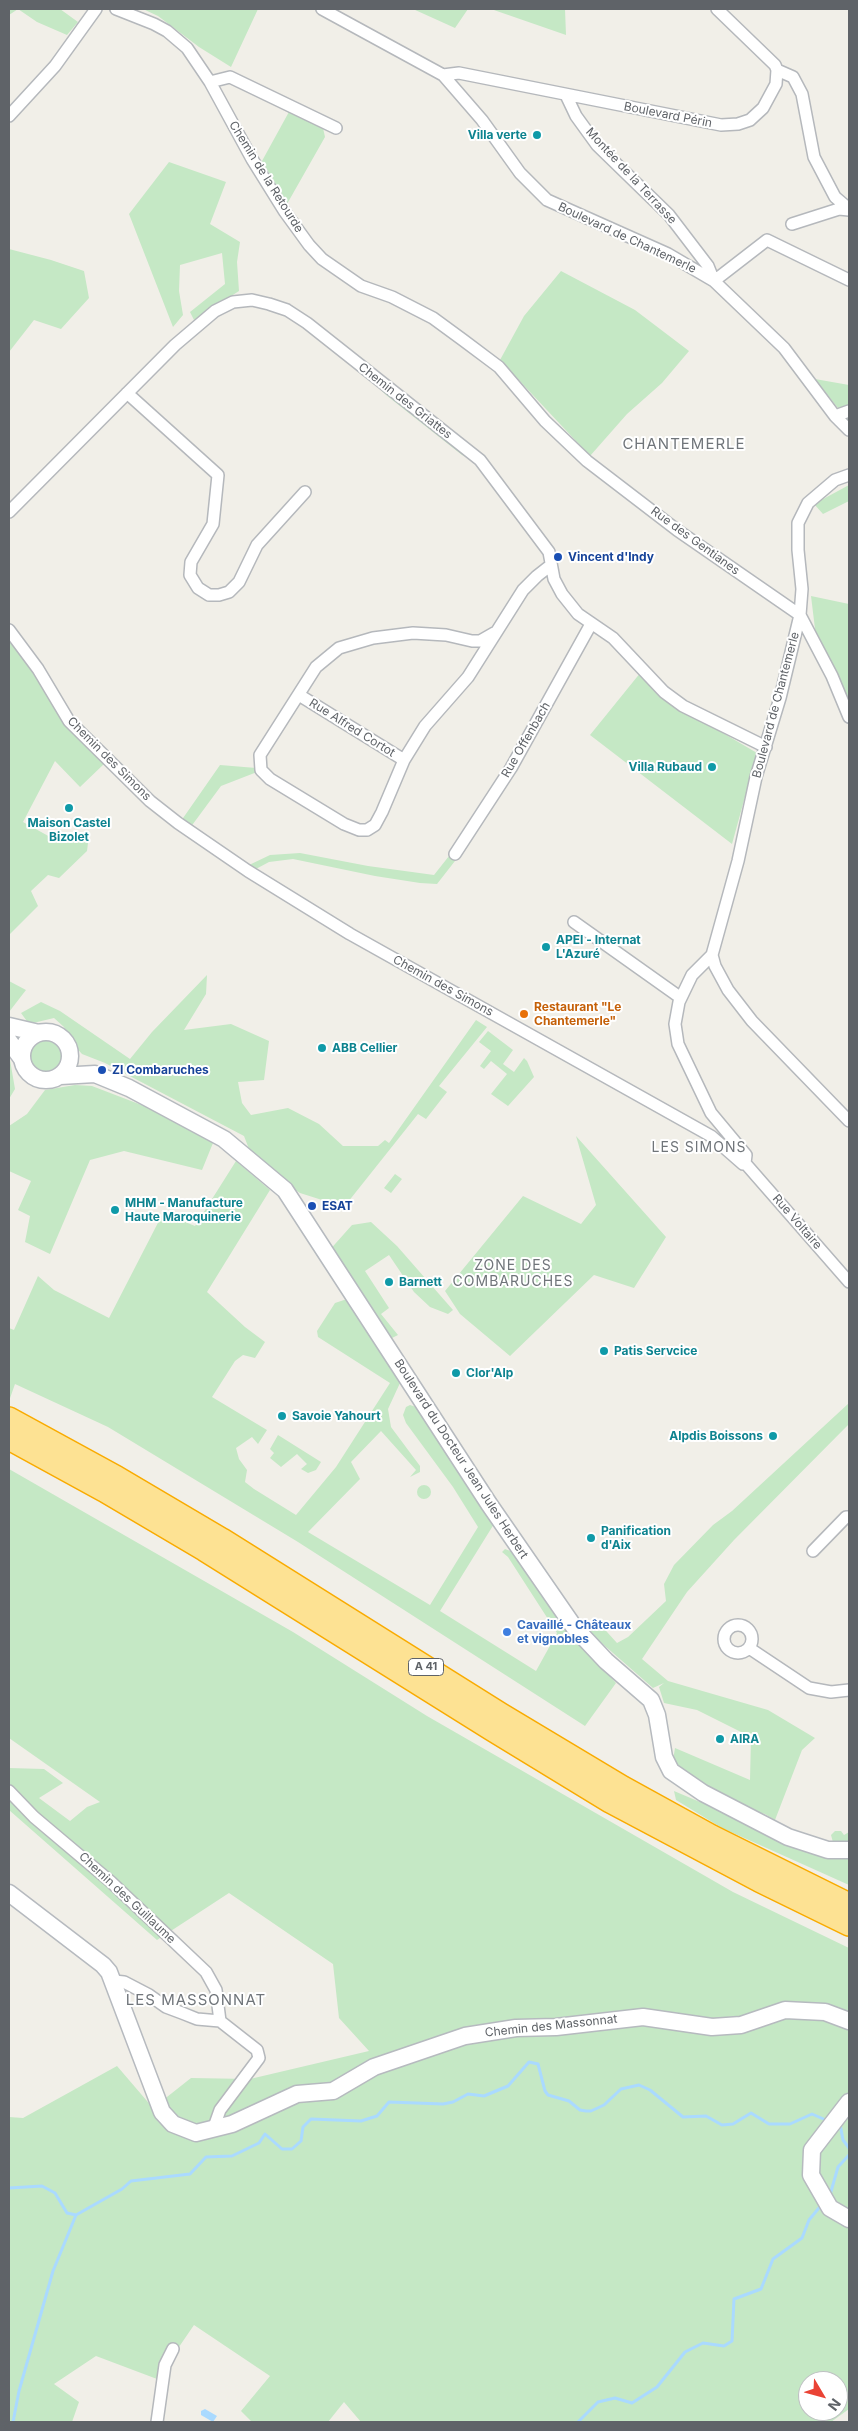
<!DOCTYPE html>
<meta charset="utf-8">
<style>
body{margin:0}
#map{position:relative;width:858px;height:2431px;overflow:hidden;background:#f1efe8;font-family:Inter,sans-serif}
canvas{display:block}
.frame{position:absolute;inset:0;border:10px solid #5f6368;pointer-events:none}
.north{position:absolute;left:798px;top:2371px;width:50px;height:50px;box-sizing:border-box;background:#fff;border:1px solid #bfc1c3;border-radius:50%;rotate:127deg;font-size:14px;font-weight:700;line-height:20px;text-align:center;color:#5f6368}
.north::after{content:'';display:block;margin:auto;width:18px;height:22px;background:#ea4335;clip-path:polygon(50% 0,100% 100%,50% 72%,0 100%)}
</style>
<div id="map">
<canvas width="858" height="2431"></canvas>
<div class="frame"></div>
<div class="north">N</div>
</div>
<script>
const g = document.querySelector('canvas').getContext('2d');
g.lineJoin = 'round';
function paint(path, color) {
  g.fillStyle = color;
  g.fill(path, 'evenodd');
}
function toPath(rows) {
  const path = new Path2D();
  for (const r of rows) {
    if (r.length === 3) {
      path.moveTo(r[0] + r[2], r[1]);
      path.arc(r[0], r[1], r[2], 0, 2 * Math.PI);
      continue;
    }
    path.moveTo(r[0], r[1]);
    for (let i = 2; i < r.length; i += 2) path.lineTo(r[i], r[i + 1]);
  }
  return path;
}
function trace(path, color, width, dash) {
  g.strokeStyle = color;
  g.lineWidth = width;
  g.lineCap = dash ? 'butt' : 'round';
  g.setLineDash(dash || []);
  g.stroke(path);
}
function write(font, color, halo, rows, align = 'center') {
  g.font = font + ' Inter,sans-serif';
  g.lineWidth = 4;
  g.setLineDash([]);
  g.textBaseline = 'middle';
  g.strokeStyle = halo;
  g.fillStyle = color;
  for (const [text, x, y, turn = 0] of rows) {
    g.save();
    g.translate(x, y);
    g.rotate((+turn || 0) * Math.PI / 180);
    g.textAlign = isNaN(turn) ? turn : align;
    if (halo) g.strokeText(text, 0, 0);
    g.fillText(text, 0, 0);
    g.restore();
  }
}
paint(toPath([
 [9,9,60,9,78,22,67,35,37,22,18,9,9,15],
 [143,9,258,9,231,67,199,47,158,16],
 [413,9,468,9,455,28],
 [491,9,565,9,566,35],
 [290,110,323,128,325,137,287,204,262,161],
 [169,162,226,182,210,224,240,242,237,262,239,291,194,320,190,312,225,284,222,253,180,265,179,291,183,315,173,327,129,214],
 [9,249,51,260,84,271,89,298,61,329,34,320,9,352],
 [561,271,635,310,689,351,662,383,627,414,590,456,500,360,524,316],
 [359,369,477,462,462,455,386,395],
 [815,379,849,385,849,422],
 [849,485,849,501,823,514,814,504],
 [811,596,849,604,849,702,816,637],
 [9,637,14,641,69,726,104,764,80,787,55,761,23,822,61,843,77,836,89,835,87,851,59,878,48,875,31,891,38,906,9,935],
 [641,672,682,709,757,753,732,844,590,735],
 [220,765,256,768,257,772,221,786,190,828,181,821],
 [300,853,368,866,434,875,449,856,455,861,437,884,420,883,375,876,293,859,269,862,254,870,247,866,270,855],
 [207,975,206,994,184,1030,231,1024,269,1041,264,1080,238,1082,242,1103,251,1115,288,1108,319,1124,343,1146,378,1146,385,1140,389,1143,476,1020,487,1027,439,1086,447,1092,426,1119,418,1114,344,1207,300,1193,289,1186,249,1149,244,1136,105,1063,82,1054,72,1043,64,1027,54,1018,29,1024,21,1013,41,1002,60,1011,130,1059,152,1032],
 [9,981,26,990,9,1012],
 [488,1031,513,1050,503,1064,514,1072,524,1058,527,1061,534,1077,508,1106,491,1094,507,1074,491,1061,484,1069,480,1066,491,1051,479,1042],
 [46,1056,19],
 [9,1054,15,1089,9,1099],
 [75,1085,92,1086,152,1109,213,1143,202,1170,124,1151,90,1160,50,1254,25,1242,30,1216,18,1210,31,1181,9,1171,9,1126,27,1114,45,1090],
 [576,1136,666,1237,634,1288,594,1275,510,1356,460,1314,445,1291,523,1196,581,1224,596,1205],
 [236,1161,270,1190,207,1292,245,1327,265,1342,255,1358,243,1355,235,1361,212,1397,267,1430,258,1444,252,1437,236,1448,239,1459,247,1470,245,1482,254,1489,296,1515,336,1467,390,1383,318,1337,317,1331,335,1303,347,1299,400,1383,388,1409,391,1427,420,1466,420,1472,410,1477,416,1470,381,1431,351,1462,360,1479,308,1532,430,1605,478,1527,453,1487,406,1423,403,1415,406,1407,410,1405,416,1407,494,1524,440,1611,536,1671,557,1633,508,1557,502,1552,505,1549,513,1552,576,1638,616,1683,585,1726,298,1542,108,1427,15,1384,9,1401,9,1328,14,1330,38,1276,54,1290,109,1318,163,1213,195,1226],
 [395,1174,402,1179,391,1193,384,1188],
 [371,1222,397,1246,453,1310,448,1314,430,1307,414,1292,389,1255,365,1271,389,1308,381,1314,398,1335,386,1341,327,1253,352,1225],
 [849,1403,849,1424,734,1540,687,1592,642,1659,668,1681,768,1710,815,1738,802,1750,775,1820,765,1814,749,1810,672,1766,675,1748,750,1780,751,1737,697,1710,664,1703,659,1687,664,1683,653,1688,589,1632,598,1622,617,1643,628,1637,666,1601,664,1584,674,1565,713,1525,732,1511],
 [278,1435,321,1462,316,1470,308,1473,301,1469,307,1464,297,1454,281,1467,270,1458,274,1453,270,1449],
 [9,1469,293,1632,427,1716,733,1892,849,1948,849,2409,831,2422,361,2422,344,2402,328,2422,252,2422,241,2411,270,2376,194,2325,157,2379,96,2356,54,2384,79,2402,72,2422,9,2422,9,2117,23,2118,117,2066,153,2108,191,2078,250,2079,369,2051,339,2018,333,1964,229,1893,157,1940,9,1810,9,1768,44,1769,63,1783,39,1798,70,1821,87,1807,100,1802,9,1738],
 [808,2381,838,2381,838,2411,808,2411],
 [424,1492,7],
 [674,1791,700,1802,718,1803,738,1810,849,1859,849,1885,722,1828,676,1800],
 [835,1831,841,1831,844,1835,849,1832,849,1846,834,1846,831,1835]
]), '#c5e8c5');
paint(toPath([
 [205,2409,217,2416,213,2422,201,2415,201,2411]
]), '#aadaff');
trace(toPath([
 [840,2124,843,2140,849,2148],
 [9,2188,42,2186,55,2193,67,2213,76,2215,122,2189,131,2181,190,2174,206,2157,232,2156,259,2143,265,2134,282,2149,292,2149,301,2141,303,2127,311,2119,361,2121,377,2116,389,2102,443,2104,453,2102,468,2094,484,2096,508,2086,529,2062,538,2064,545,2091,548,2095,569,2101,580,2110,586,2111,591,2111,604,2105,621,2089,639,2085,650,2090,683,2117,706,2116,722,2125,733,2124,751,2113,769,2124,790,2124,812,2114,828,2121],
 [830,2195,838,2167,849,2155],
 [13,2422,19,2391,53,2271,76,2215],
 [578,2422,598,2402,615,2398,632,2403,657,2387,685,2352,703,2343,724,2346,732,2341,734,2299,761,2289,773,2259,802,2238,809,2220,823,2203]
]), '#aadaff', 3);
const street = toPath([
 [116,9,154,24,167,31,187,48,210,82,252,159,285,212,309,245,322,259,361,286,392,297,433,318,463,340,499,367,545,421,587,461,677,530,800,615,832,676,849,717],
 [322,9,443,75,482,120,520,173,547,200,668,254,714,281,784,348,835,416,849,430],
 [777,70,793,77,802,94,814,157,835,197,849,209],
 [443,75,459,73,721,125,738,124,750,120,763,108,776,84,777,70,775,65,717,9],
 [210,82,230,77,336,128],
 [566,95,576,116,597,145,669,215,708,266,714,281,767,240,849,280],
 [9,116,55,66,96,9],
 [792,224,839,209,849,210],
 [127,393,218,475,213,524,191,562,190,575,198,588,209,595,219,595,229,592,239,582,257,545,305,492],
 [835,416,849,411],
 [849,475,835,480,808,503,798,523,798,550,802,589,800,615,780,698,756,777,738,861,712,955,715,966,728,990,752,1021,849,1121],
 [9,512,175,345,215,311,233,302,252,300,269,304,287,310,307,323,480,460,549,552,554,579,562,594,578,614,613,638,664,692,683,706,766,747],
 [9,630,38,669,69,721,150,801,178,823,248,871,350,934,711,1136,743,1164,745,1163,746,1155,711,1113,678,1044,675,1024,679,1002,692,975,712,955],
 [494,633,480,641,472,641,446,635,413,633,373,638,339,648,316,667,260,755,261,770,270,779,344,824,359,830,367,830,375,825,382,812,404,760,425,726,468,677,523,590,537,576,551,565],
 [299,695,404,760],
 [455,854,511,768,591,624],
 [574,922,681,998],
 [745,1163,849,1282],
 [813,1551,846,1517,849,1517],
 [738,1639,14],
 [749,1648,809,1688,831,1692,849,1690],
 [9,1791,34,1817,111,1882,206,1972,216,1990,220,2021],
 [114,1981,124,1982,149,1995,166,2007,182,2013,197,2019,220,2021,257,2050,259,2058,220,2110,214,2127],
 [157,2422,165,2365,173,2349]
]);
const secondary = toPath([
 [9,1026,39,1033],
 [46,1056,24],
 [9,1041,22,1059],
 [60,1076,95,1074,129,1088,224,1139,285,1190,489,1504,574,1627,606,1661,651,1700,657,1715,664,1757,671,1771,703,1793,788,1837,828,1850,849,1850],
 [9,1893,103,1965,109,1972,162,2112,173,2124,196,2133,232,2124,297,2094,333,2091,374,2067,465,2036,516,2028,556,2027,643,2017,712,2027,741,2025,785,2010,825,2012,849,2021],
 [849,2102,812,2150,811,2175,830,2208,849,2219]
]);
const highway = toPath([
 [9,1418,117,1477,222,1539,501,1714,623,1787,712,1836,849,1904],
 [9,1439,104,1491,204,1550,492,1730,610,1802,759,1881,849,1925]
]);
trace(street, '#b5b8bc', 14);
trace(secondary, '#b6babf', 19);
trace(highway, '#f9ab00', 24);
trace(street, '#fff', 11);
trace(secondary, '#fff', 16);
trace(highway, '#fde293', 21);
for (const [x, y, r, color] of [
 [537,135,5,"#0f9aa8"],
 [558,557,5,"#1a4fb4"],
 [712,767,5,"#0f9aa8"],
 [69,808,5,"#0f9aa8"],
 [546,947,5,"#0f9aa8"],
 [524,1014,5,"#e8710a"],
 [322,1048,5,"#0f9aa8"],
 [102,1070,5,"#1a4fb4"],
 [312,1206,5,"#1a4fb4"],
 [115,1210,5,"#0f9aa8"],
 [389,1282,5,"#0f9aa8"],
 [604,1351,5,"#0f9aa8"],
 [456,1373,5,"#0f9aa8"],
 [282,1416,5,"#0f9aa8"],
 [773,1436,5,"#0f9aa8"],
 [591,1538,5,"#0f9aa8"],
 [507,1632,5,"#3f7fe0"],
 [720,1739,5,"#0f9aa8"]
]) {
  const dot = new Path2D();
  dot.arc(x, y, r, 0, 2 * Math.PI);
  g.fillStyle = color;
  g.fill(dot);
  trace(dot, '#fff', 2);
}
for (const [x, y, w] of [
 [426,1667,35]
]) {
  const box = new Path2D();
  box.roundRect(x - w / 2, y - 8.5, w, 17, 4);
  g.fillStyle = '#fff';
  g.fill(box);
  trace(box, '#5f6368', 1);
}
write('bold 11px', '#5f6368', null, [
 ["A 41",426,1667]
]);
write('12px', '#5f6368', '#fff', [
 ["Boulevard Périn",668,115,11],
 ["Montée de la Terrasse",631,176,47],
 ["Chemin de la Retourde",266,177,58],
 ["Boulevard de Chantemerle",627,238,25],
 ["Chemin des Griattes",405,401,38],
 ["Rue des Gentianes",695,541,36],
 ["Boulevard de Chantemerle",776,705,-75],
 ["Rue Alfred Cortot",352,728,32],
 ["Rue Offenbach",526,740,-60],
 ["Chemin des Simons",109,759,45],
 ["Chemin des Simons",443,986,29],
 ["Rue Voltaire",797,1222,49],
 ["Boulevard du Docteur Jean Jules Herbert",461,1459,57],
 ["Chemin des Guillaume",127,1898,43],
 ["Chemin des Massonnat",551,2026,-6]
]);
write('bold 12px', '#0d838f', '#fff', [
 ["Villa verte",527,135,"right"],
 ["Villa Rubaud",702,767,"right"],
 ["Maison Castel",69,823,"center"],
 ["Bizolet",69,837,"center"],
 ["APEI - Internat",556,940],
 ["L'Azuré",556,954],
 ["ABB Cellier",332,1048],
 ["MHM - Manufacture",125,1203],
 ["Haute Maroquinerie",125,1217],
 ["Barnett",399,1282],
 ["Patis Servcice",614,1351],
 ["Clor'Alp",466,1373],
 ["Savoie Yahourt",292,1416],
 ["Alpdis Boissons",763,1436,"right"],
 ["Panification",601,1531],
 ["d'Aix",601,1545],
 ["AIRA",730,1739]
], 'left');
write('bold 12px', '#164399', '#fff', [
 ["Vincent d'Indy",568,557],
 ["ZI Combaruches",112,1070],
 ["ESAT",322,1206]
], 'left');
write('bold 12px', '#c56008', '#fff', [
 ["Restaurant \"Le",534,1007],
 ["Chantemerle\"",534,1021]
], 'left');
write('bold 12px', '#366cbe', '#fff', [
 ["Cavaillé - Châteaux",517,1625],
 ["et vignobles",517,1639]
], 'left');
g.letterSpacing = '1px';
write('14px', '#70757a', '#fff', [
 ["LES SIMONS",699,1148],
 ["ZONE DES",513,1266],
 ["COMBARUCHES",513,1282]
]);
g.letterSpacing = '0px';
g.letterSpacing = '1px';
write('15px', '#70757a', '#fff', [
 ["CHANTEMERLE",684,444],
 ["LES MASSONNAT",196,2000]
]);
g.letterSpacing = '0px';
</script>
